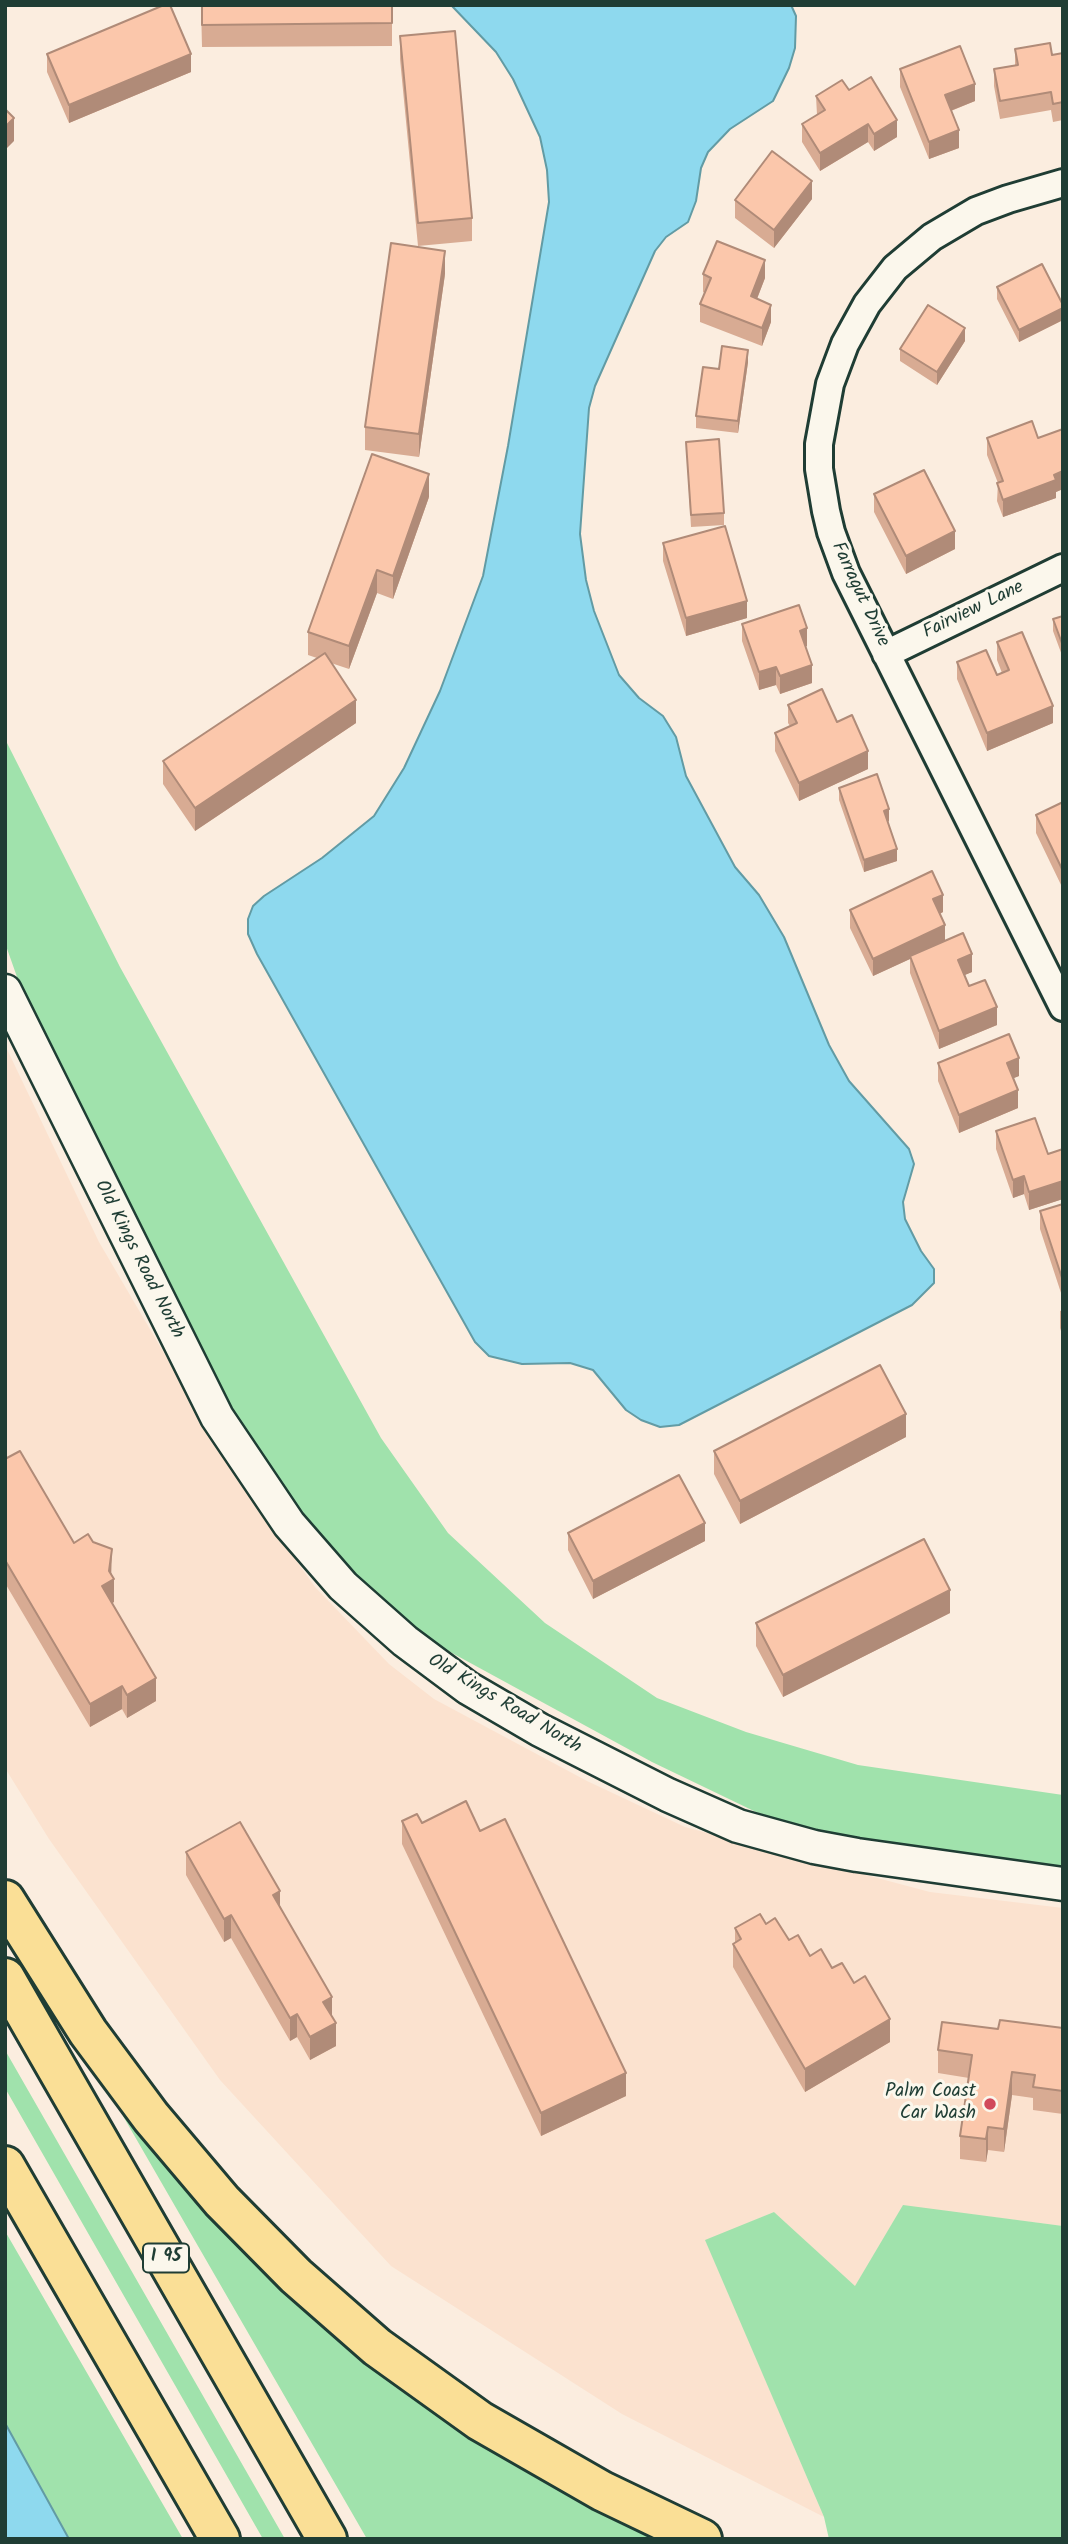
<!DOCTYPE html>
<style>
body{margin:0}
#map{position:relative;width:1068px;height:2544px;overflow:hidden;background:#fbeddf;font-family:Kalam,sans-serif}
canvas{display:block}
.frame{position:absolute;inset:0;border:7px solid #1f3d34;pointer-events:none}
</style>
<div id="map">
<canvas width="1068" height="2544"></canvas>
<div class="frame"></div>
</div>
<script>
const g = document.querySelector('canvas').getContext('2d');
g.lineJoin = 'round';
function paint(path, color) {
  g.fillStyle = color;
  g.fill(path, 'evenodd');
}
function toPath(rows) {
  const path = new Path2D();
  for (const r of rows) {
    path.moveTo(r[0], r[1]);
    for (let i = 2; i < r.length; i += 2) path.lineTo(r[i], r[i + 1]);
  }
  return path;
}
function trace(path, color, width, dash) {
  g.strokeStyle = color;
  g.lineWidth = width;
  g.lineCap = dash ? 'butt' : 'round';
  g.setLineDash(dash || []);
  g.stroke(path);
}
function write(font, color, halo, rows, align = 'center') {
  g.font = font + ' Kalam,sans-serif';
  g.lineWidth = 6;
  g.setLineDash([]);
  g.textBaseline = 'middle';
  g.strokeStyle = halo;
  g.fillStyle = color;
  for (const [text, x, y, turn = 0] of rows) {
    g.save();
    g.translate(x, y);
    g.rotate((+turn || 0) * Math.PI / 180);
    g.textAlign = isNaN(turn) ? turn : align;
    if (halo) g.strokeText(text, 0, 0);
    g.fillText(text, 0, 0);
    g.restore();
  }
}
paint(toPath([
 [5,1045,99,1242,234,1473,315,1587,389,1664,434,1699,587,1781,685,1827,930,1892,1063,1908,1063,2226,903,2206,855,2287,774,2212,706,2241,824,2517,622,2414,391,2266,220,2080,49,1839,5,1768]
]), '#fbe2cf');
paint(toPath([
 [5,739,120,967,381,1438,448,1533,545,1623,657,1698,746,1732,858,1765,1063,1795,1063,1868,828,1833,790,1824,756,1812,652,1762,441,1647,409,1625,380,1600,343,1562,308,1520,271,1470,211,1375,22,991,5,943],
 [5,2050,285,2539,263,2539,5,2088],
 [130,2111,268,2263,681,2539,367,2539,123,2116],
 [903,2205,1063,2226,1063,2539,829,2539,824,2517,705,2240,774,2212,855,2286],
 [5,2231,183,2539,69,2539,5,2423]
]), '#a0e2ac');
const water = toPath([
 [451,5,791,5,796,16,795,48,789,68,773,101,730,129,708,152,701,168,696,201,688,222,666,237,655,251,595,386,589,408,580,534,586,580,594,611,619,675,639,698,663,716,676,737,686,776,735,867,759,895,784,937,829,1045,849,1081,909,1149,914,1164,903,1202,905,1219,921,1251,934,1269,934,1283,912,1305,679,1425,660,1427,641,1420,626,1410,593,1370,570,1363,522,1364,489,1356,475,1342,257,954,248,934,248,919,253,906,264,896,322,858,374,816,404,768,440,691,483,576,508,446,549,202,547,170,540,137,513,79,496,52,451,5],
 [5,2423,69,2539,5,2539,5,2423]
]);
paint(water, '#8ed9ee');
trace(water, '#629ba4', 2);
const minor = toPath([
 [1063,183,1008,199,976,211,932,237,895,268,867,304,845,344,830,384,819,444,819,469,826,511,831,532,846,573,1063,1007],
 [886,654,1063,568]
]);
const tertiary = toPath([
 [5,991,217,1417,289,1524,343,1586,405,1641,468,1688,540,1730,668,1795,738,1826,814,1847,857,1855,1063,1884]
]);
const motorway = toPath([
 [5,1900,88,2032,151,2117,222,2201,296,2276,377,2347,480,2421,602,2491,702,2539],
 [5,1978,327,2539],
 [5,2166,220,2539]
]);
trace(minor, '#1f3d34', 32);
trace(tertiary, '#1f3d34', 37);
trace(motorway, '#1f3d34', 44);
trace(minor, '#fbf7ec', 26);
trace(tertiary, '#fbf7ec', 32);
trace(motorway, '#fadf96', 38);
paint(toPath([
 [201,5,392,5,392,46,202,47],
 [400,36,472,218,472,241,418,246,400,59],
 [1015,49,1052,55,1063,53,1063,120,1053,122,1051,110,1000,119,994,86,994,69,1015,65],
 [47,54,191,72,69,123,47,72],
 [900,69,975,101,951,111,959,148,929,159,900,87],
 [849,90,897,137,874,151,868,142,820,171,802,142,802,124,817,115,816,96],
 [812,199,774,248,735,218,735,200],
 [445,274,419,457,365,450,365,427],
 [703,274,765,278,757,299,771,322,762,346,700,322,700,304,705,293,703,292],
 [997,287,1063,305,1063,320,1019,342,997,299],
 [965,341,937,385,900,361,900,349],
 [748,362,738,433,696,428,696,416,719,369],
 [1063,429,1063,489,1056,492,1056,498,1003,517,997,501,998,483,987,455,987,438,1038,438],
 [686,442,724,513,724,525,691,527],
 [874,494,955,549,906,574,874,512],
 [429,497,393,599,377,593,349,669,331,663,356,723,195,831,163,784,163,761,317,658,308,655,308,632],
 [663,543,747,618,686,636,663,561],
 [1063,616,1063,658,1053,631,1053,619],
 [742,624,807,646,805,647,812,683,780,694,776,685,759,690,742,641],
 [997,642,1053,723,987,751,957,679,957,662,997,675,1002,673,997,660],
 [788,705,837,722,868,769,799,801,775,751,775,733,790,726,788,723],
 [839,788,889,821,888,822,897,861,864,872,839,800],
 [1063,802,1063,889,1036,833,1036,815],
 [850,910,943,912,940,914,945,940,972,972,964,975,969,986,997,1025,939,1049,910,973,910,959,873,976,850,928],
 [938,1063,1019,1076,1013,1078,1018,1108,959,1133,938,1081],
 [996,1131,1048,1154,1063,1149,1063,1199,1029,1210,1024,1194,1013,1198,996,1149],
 [1063,1204,1063,1299,1040,1229,1040,1211],
 [1063,1310,1063,1337,1060,1328,1060,1311],
 [906,1437,740,1524,714,1474,714,1451],
 [5,1459,74,1543,112,1574,114,1602,112,1603,156,1701,127,1718,122,1709,90,1727,5,1583],
 [568,1533,705,1541,593,1599,568,1550],
 [950,1613,783,1697,756,1646,756,1623],
 [402,1821,480,1831,626,2096,541,2136,402,1844],
 [186,1852,280,1906,332,2016,336,2046,310,2060,297,2037,290,2041,231,1938,224,1942,186,1875],
 [766,1924,810,1956,832,1968,890,2042,805,2092,733,1967,733,1944,735,1943,735,1928],
 [1063,2028,1063,2114,1033,2110,1033,2098,1012,2095,1004,2152,988,2150,986,2162,960,2159,960,2136,969,2078,938,2073,938,2050,998,2029]
]), '#d8ab93');
paint(toPath([
 [191,54,191,72,69,123,69,105],
 [975,84,975,101,945,113,945,95],
 [14,118,14,141,5,150,5,127],
 [897,120,897,137,874,151,874,134],
 [868,124,868,142,820,171,820,153],
 [959,130,959,148,929,159,929,142],
 [812,181,812,199,774,248,774,230],
 [445,251,445,274,419,457,419,434],
 [765,260,765,278,751,314,751,296],
 [771,305,771,322,762,346,762,328],
 [1063,308,1063,320,1019,342,1019,330],
 [965,328,965,341,937,385,937,372],
 [748,350,748,362,738,433,738,421],
 [1063,471,1063,489,1056,492,1056,498,1003,517,1003,500],
 [429,474,429,497,393,599,393,576],
 [955,531,955,549,906,574,906,556],
 [377,570,377,593,349,669,349,646],
 [747,601,747,618,686,636,686,618],
 [807,628,807,646,800,649,800,631],
 [812,665,812,683,780,694,780,676],
 [776,667,776,685,759,690,759,672],
 [356,700,356,723,195,831,195,808],
 [1053,706,1053,723,987,751,987,733],
 [868,751,868,769,799,801,799,783],
 [889,809,889,821,884,823,884,811],
 [897,849,897,861,864,872,864,860],
 [943,895,943,912,933,917,933,899],
 [945,925,945,943,910,956,910,959,873,976,873,959],
 [972,954,972,972,958,978,958,960],
 [997,1007,997,1025,939,1049,939,1031],
 [1019,1058,1019,1076,1007,1081,1007,1063],
 [1018,1090,1018,1108,959,1133,959,1115],
 [1024,1176,1024,1194,1013,1198,1013,1180],
 [1063,1181,1063,1199,1029,1210,1029,1192],
 [906,1414,906,1437,740,1524,740,1501],
 [705,1523,705,1541,593,1599,593,1581],
 [112,1549,111,1581,114,1579,114,1602,102,1609,102,1586,109,1571],
 [950,1590,950,1613,783,1697,783,1675],
 [156,1678,156,1701,127,1718,127,1695],
 [122,1686,122,1709,90,1727,90,1704],
 [280,1891,280,1914,273,1895],
 [231,1915,231,1938,224,1942,224,1919],
 [332,1997,332,2020,323,2002],
 [297,2014,297,2037,290,2041,290,2018],
 [890,2019,890,2042,805,2092,805,2069],
 [336,2023,336,2046,310,2060,310,2037],
 [1012,2072,1012,2095,1004,2152,1004,2129],
 [626,2073,626,2096,541,2136,541,2113],
 [988,2127,988,2150,986,2162,986,2139]
]), '#b08b78');
const building = toPath([
 [164,5,170,5,191,54,69,105,47,54,164,5],
 [202,5,392,5,392,23,202,25,202,5],
 [455,31,472,218,418,223,400,36,455,31],
 [1050,43,1052,55,1063,53,1063,102,1053,104,1051,92,1000,101,994,69,1018,65,1015,49,1050,43],
 [960,46,975,84,945,95,959,130,929,142,900,69,960,46],
 [871,77,897,120,874,134,868,124,820,153,802,124,825,110,816,96,842,80,849,90,871,77],
 [5,109,14,118,5,127,5,109],
 [772,151,812,181,774,230,735,200,772,151],
 [717,241,765,260,751,296,771,305,762,328,700,304,711,278,703,274,717,241],
 [391,243,445,251,419,434,365,427,391,243],
 [1042,264,1063,305,1063,308,1019,330,997,287,1042,264],
 [928,305,965,328,937,372,900,349,928,305],
 [722,346,748,350,738,421,696,416,703,367,719,369,722,346],
 [1032,421,1038,438,1063,429,1063,471,1054,475,1056,480,1003,500,997,483,1003,481,987,438,1032,421],
 [719,439,724,513,691,515,686,442,719,439],
 [372,454,429,474,393,576,377,570,349,646,308,632,372,454],
 [924,470,955,531,906,556,874,494,924,470],
 [725,526,747,601,686,618,663,543,725,526],
 [799,605,807,628,800,631,812,665,780,676,776,667,759,672,742,624,799,605],
 [1063,616,1063,646,1053,619,1063,616],
 [1022,632,1053,706,987,733,957,662,986,650,997,675,1009,670,997,642,1022,632],
 [325,653,356,700,195,808,163,761,325,653],
 [822,689,837,722,852,715,868,751,799,783,775,733,797,723,788,705,822,689],
 [877,774,889,809,884,811,897,849,864,860,839,788,877,774],
 [1063,802,1063,871,1036,815,1063,802],
 [932,871,943,895,933,899,945,925,873,959,850,910,932,871],
 [963,933,972,954,958,960,969,986,985,980,997,1007,939,1031,910,956,963,933],
 [1009,1034,1019,1058,1007,1063,1018,1090,959,1115,938,1063,1009,1034],
 [1035,1118,1048,1154,1063,1149,1063,1181,1029,1192,1024,1176,1013,1180,996,1131,1035,1118],
 [1063,1204,1063,1281,1040,1211,1063,1204],
 [880,1365,906,1414,740,1501,714,1451,880,1365],
 [20,1451,74,1543,88,1534,93,1542,112,1549,109,1571,114,1579,102,1586,156,1678,127,1695,122,1686,90,1704,5,1560,5,1459,20,1451],
 [679,1475,705,1523,593,1581,568,1533,679,1475],
 [924,1539,950,1590,783,1675,756,1623,924,1539],
 [466,1801,480,1831,505,1819,626,2073,541,2113,402,1821,417,1814,422,1823,466,1801],
 [240,1822,280,1891,273,1895,332,1997,323,2002,336,2023,310,2037,297,2014,290,2018,231,1915,224,1919,186,1852,240,1822],
 [760,1914,766,1924,775,1918,789,1940,798,1935,810,1956,821,1949,832,1968,842,1963,854,1983,865,1976,890,2019,805,2069,733,1944,741,1939,735,1928,760,1914],
 [1000,2020,1063,2028,1063,2091,1033,2087,1035,2075,1012,2072,1004,2129,988,2127,986,2139,960,2136,972,2055,938,2050,942,2022,998,2029,1000,2020]
]);
paint(building, '#fbc7ab');
trace(building, '#b08b78', 2);
for (const [x, y, r, color] of [
 [990,2104,7,"#d1495b"]
]) {
  const dot = new Path2D();
  dot.arc(x, y, r, 0, 2 * Math.PI);
  g.fillStyle = color;
  g.fill(dot);
  trace(dot, '#fbf7ec', 2.5);
}
for (const [x, y, w] of [
 [166,2258,46]
]) {
  const box = new Path2D();
  box.roundRect(x - w / 2, y - 14.5, w, 29, 5);
  g.fillStyle = '#fbf7ec';
  g.fill(box);
  trace(box, '#1f3d34', 2);
}
write('bold 18px', '#1f3d34', null, [
 ["I 95",166,2258]
]);
write('19px', '#1f3d34', '#fbf7ec', [
 ["Farragut Drive",859,595,65],
 ["Fairview Lane",974,611,-26],
 ["Old Kings Road North",138,1260,63],
 ["Old Kings Road North",504,1705,31]
]);
write('19px', '#1f3d34', '#fbf7ec', [
 ["Palm Coast",976,2093],
 ["Car Wash",976,2115]
], 'right');
</script>
